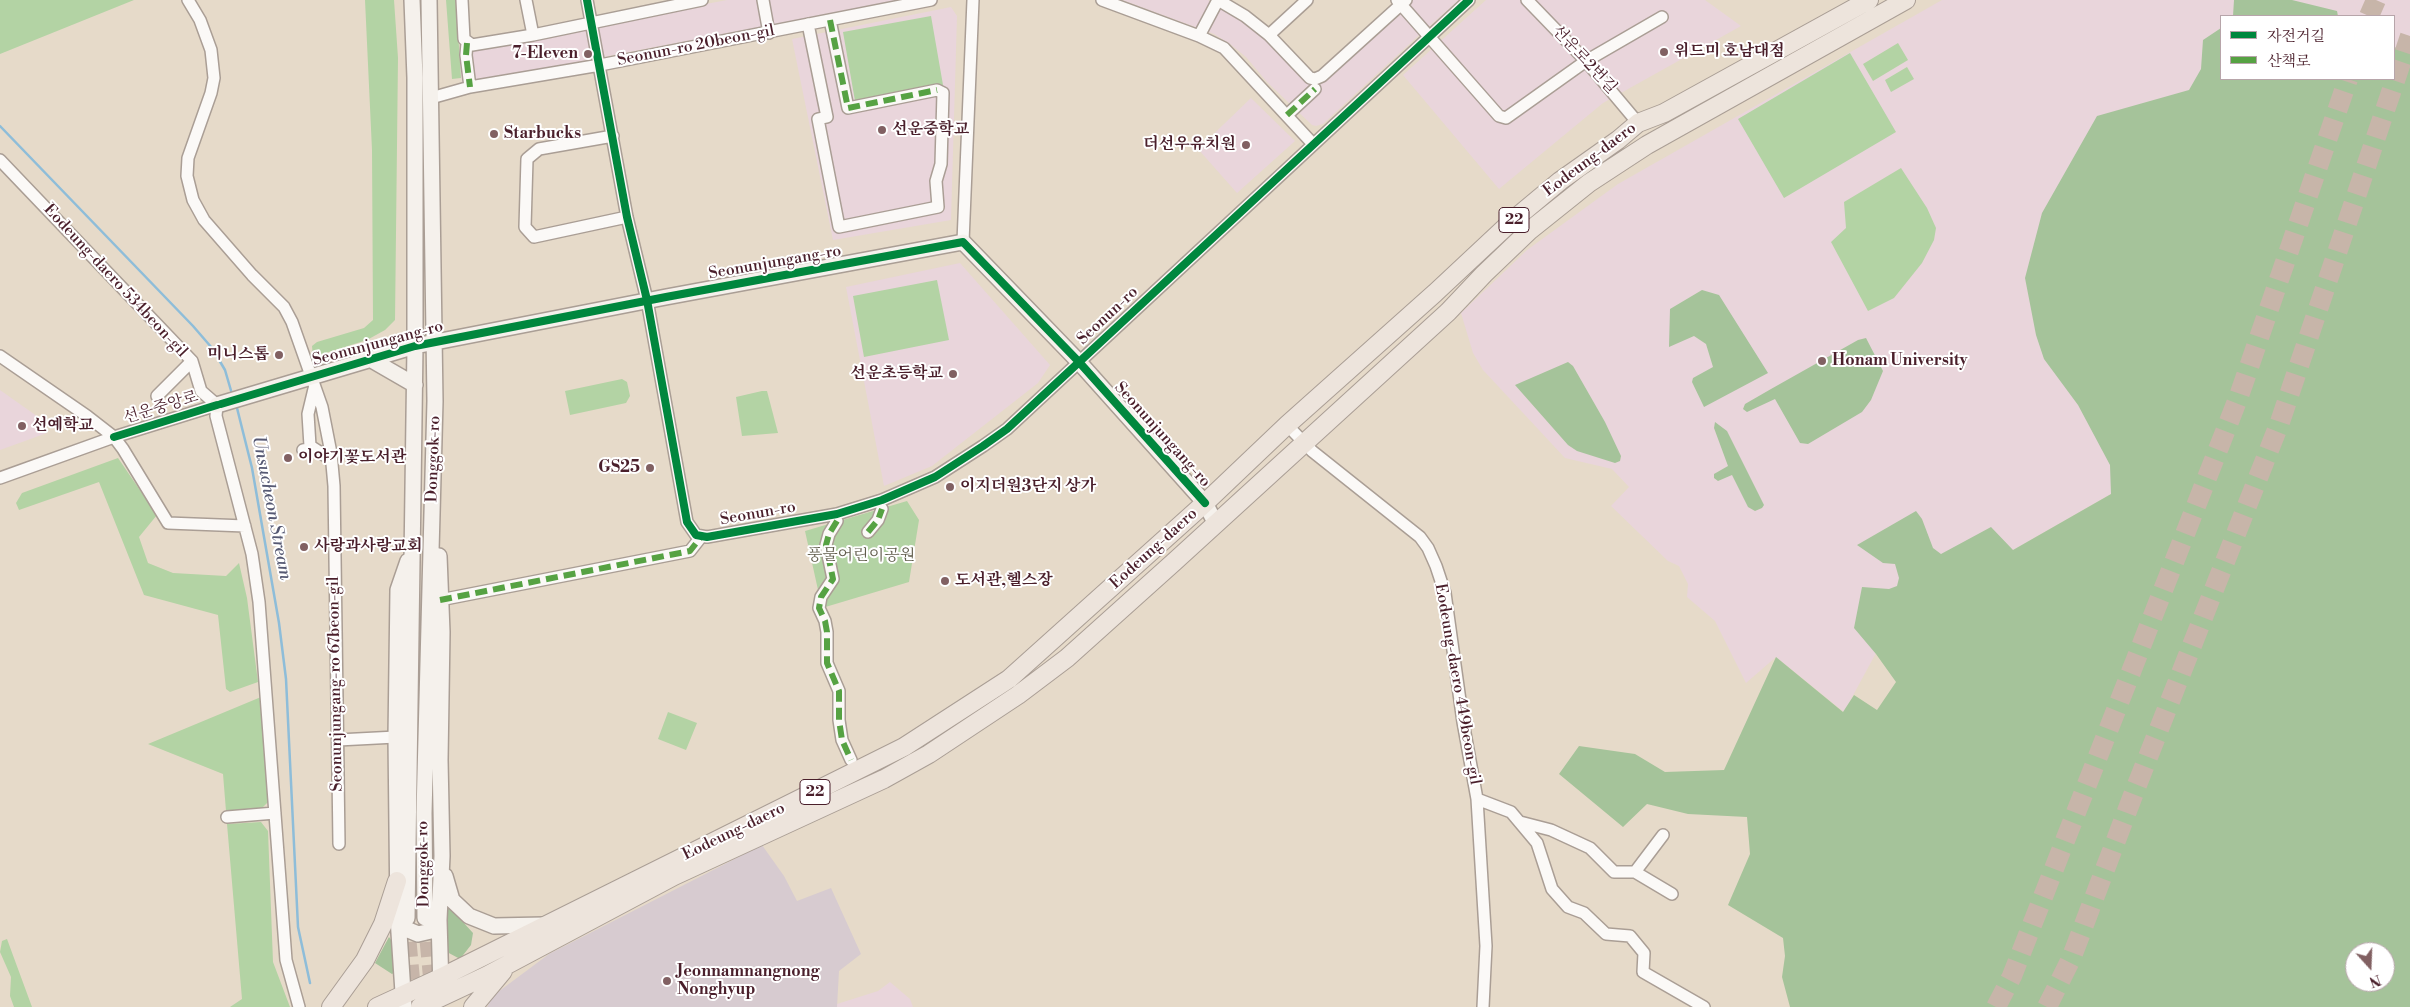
<!DOCTYPE html>
<meta charset="utf-8">
<style>
body{margin:0}
#map{position:relative;width:2410px;height:1007px;overflow:hidden;background:#e6dac9;font-family:"Libre Bodoni","Noto Serif KR",serif}
canvas{display:block}
.legend{position:absolute;left:2220px;top:15px;width:175px;height:65px;box-sizing:border-box;background:#fff;border:1px solid #b7a5aa;margin:0;padding:6px 9px;list-style:none;font-size:15px;color:#4a1f2b}
.legend li{display:flex;align-items:center;gap:10px;height:25px}
.legend b{width:25px;border:1px solid #b7a5aa}
.north{position:absolute;left:2345px;top:942px;width:50px;height:50px;box-sizing:border-box;background:#fff;border:1px solid #b7a5aa;border-radius:50%;rotate:160deg;font-size:14px;font-weight:700;line-height:20px;text-align:center;color:#4a1f2b}
.north::after{content:'';display:block;margin:auto;width:18px;height:22px;background:#816062;clip-path:polygon(50% 0,100% 100%,50% 72%,0 100%)}
</style>
<div id="map">
<canvas width="2410" height="1007"></canvas>
<ul class="legend">
<li><b style="height:6px;background:#00873e"></b>자전거길</li>
<li><b style="height:6px;background:#56a243"></b>산책로</li>
</ul>
<div class="north">N</div>
</div>
<script>
const g = document.querySelector('canvas').getContext('2d');
g.lineJoin = 'round';
function paint(path, color) {
  g.fillStyle = color;
  g.fill(path, 'evenodd');
}
function toPath(rows) {
  const path = new Path2D();
  for (const r of rows) {
    path.moveTo(r[0], r[1]);
    for (let i = 2; i < r.length; i += 2) path.lineTo(r[i], r[i + 1]);
  }
  return path;
}
function trace(path, color, width, dash) {
  g.strokeStyle = color;
  g.lineWidth = width;
  g.lineCap = dash ? 'butt' : 'round';
  g.setLineDash(dash || []);
  g.stroke(path);
}
function write(font, color, halo, rows, align = 'center') {
  g.font = font + ' "Libre Bodoni","Noto Serif KR",serif';
  g.lineWidth = 4;
  g.setLineDash([]);
  g.textBaseline = 'middle';
  g.strokeStyle = halo;
  g.fillStyle = color;
  for (const [text, x, y, turn = 0] of rows) {
    g.save();
    g.translate(x, y);
    g.rotate((+turn || 0) * Math.PI / 180);
    g.textAlign = isNaN(turn) ? turn : align;
    if (halo) g.strokeText(text, 0, 0);
    g.fillText(text, 0, 0);
    g.restore();
  }
}
paint(toPath([
 [727,0,901,0,462,84,459,51],
 [1122,0,1208,0,1247,21,1270,42,1306,82,1313,85,1323,83,1334,74,1411,0,1459,0,1418,36,1323,124,1316,126,1312,125,1267,82,1246,57,1230,44,1214,34],
 [1486,0,1705,0,1741,26,1603,103,1499,189,1403,75],
 [1942,0,2410,0,2410,112,2394,79,2394,16,2221,16,2221,79,2111,494,1940,592,1876,653,1844,712,1776,657,1746,683,1715,621,1687,597,1688,584,1679,566,1668,561,1611,506,1629,487,1612,469,1565,458,1483,370,1473,353,1461,313,1527,250,1618,184],
 [951,7,957,16,951,220,833,240,792,39],
 [1251,98,1295,141,1237,193,1198,149],
 [960,263,1050,365,1038,383,932,466,884,486,846,287],
 [0,390,41,419,47,433,0,450],
 [890,982,910,999,913,1007,837,1007,837,1004,878,991]
]), '#e9d5db');
paint(toPath([
 [762,845,784,876,797,901,831,888,861,954,839,971,837,1007,487,1007,494,995,549,954]
]), '#d7cbd0');
paint(toPath([
 [0,0,134,0,0,54],
 [365,0,394,0,398,58,395,320,385,330,367,340,313,357,312,346,317,342,364,328,373,320,372,150],
 [446,0,456,0,461,78,452,79],
 [931,16,943,85,855,101,843,32],
 [1898,43,1908,60,1873,81,1863,64],
 [1850,53,1896,132,1784,198,1738,119],
 [1907,67,1914,79,1891,92,1885,80],
 [1901,168,1927,208,1936,228,1934,240,1922,263,1894,298,1868,311,1831,242,1846,228,1844,202],
 [937,280,949,340,864,357,853,296],
 [622,379,627,382,630,396,626,403,570,415,565,391],
 [762,391,767,391,778,433,742,436,736,397],
 [118,458,157,515,139,537,148,563,173,573,226,576,239,563,247,598,258,682,230,692,226,689,218,615,144,595,99,482,19,510,16,503,22,493],
 [907,501,919,520,909,582,822,608,805,531],
 [261,697,269,801,262,808,226,811,223,774,148,744],
 [668,712,697,723,686,750,658,739],
 [261,822,268,831,273,962,290,1007,230,1007,242,999,227,824],
 [7,939,32,1007,14,1007,10,996,11,977,0,952,2,941]
]), '#b3d3a4');
paint(toPath([
 [2234,0,2292,0,2337,11,2338,16,2233,16],
 [2221,28,2221,79,2394,79,2394,47,2410,53,2410,1007,1790,1007,1782,977,1785,956,1783,938,1728,905,1750,854,1747,817,1688,814,1647,804,1623,827,1559,774,1579,746,1635,754,1665,772,1724,770,1776,657,1843,712,1854,695,1877,710,1896,682,1876,654,1854,628,1862,587,1889,589,1897,586,1899,578,1895,564,1883,563,1857,545,1916,511,1922,519,1933,548,1941,554,1991,527,2013,550,2111,494,2110,465,2078,405,2044,359,2036,335,2025,278,2042,213,2097,116,2189,90,2201,69,2203,40],
 [2355,952,2385,952,2385,982,2355,982],
 [1702,290,1719,295,1768,373,1704,407,1692,382,1693,378,1713,367,1706,344,1694,336,1669,347,1670,309],
 [1866,338,1883,371,1871,400,1862,412,1808,444,1800,443,1775,399,1747,412,1743,409,1745,404,1771,389,1858,340],
 [1568,362,1573,366,1605,422,1621,456,1620,461,1615,463,1577,451,1568,445,1515,385],
 [1715,422,1727,431,1764,505,1762,508,1755,511,1748,507,1732,475,1718,481,1714,478,1714,474,1728,466,1714,428],
 [442,899,473,933,471,945,460,959,447,952],
 [389,937,397,948,399,970,392,974,375,963]
]), '#a5c39a');
trace(toPath([
 [0,126,193,326,212,348,225,370,232,394],
 [236,404,252,468,279,623,286,679,298,927,310,983]
]), '#8ebdd9', 2.5);
trace(toPath([
 [407,919,415,1007],
 [425,919,432,993]
]), '#c7b5a9', 15, [15, 8]);
trace(toPath([
 [2369,16,2376,0],
 [1996,1007,2012,976,2239,396,2348,79],
 [2047,1007,2071,959,2135,790,2280,422,2410,36]
]), '#c7b5a9', 20, [20, 10]);
const street = toPath([
 [188,0,200,20,211,50,214,78,211,93,188,158,187,176,193,200,204,220,252,275,284,307,292,322,322,407,331,453,334,486,339,844],
 [462,0,464,39,472,45,533,35,702,0],
 [526,0,533,35],
 [587,0,627,217,647,300,687,522,696,535,707,537,837,514,882,500,935,477,983,446,1007,429,1469,0],
 [763,0,769,33],
 [1102,0,1199,36,1224,48,1313,144],
 [1218,0,1245,16,1269,35,1310,78,1315,79,1322,76,1406,0],
 [1397,0,1499,116,1506,118,1586,61,1662,17],
 [1527,0,1586,61,1638,123],
 [808,24,827,117,818,119,839,227,938,207,936,181,941,164,943,93,937,90,848,108,830,20],
 [1269,35,1307,0],
 [1199,36,1218,0],
 [467,43,466,55,470,87],
 [431,98,470,87,600,65,931,0],
 [1287,115,1315,89],
 [613,136,539,149,527,159,525,227,534,237,627,217],
 [0,160,192,361,201,391,217,405],
 [963,242,973,0],
 [0,356,87,416,114,437,123,449,168,523,245,526],
 [157,396,192,361],
 [217,405,216,416,252,554,259,602,286,960,299,1007],
 [1287,425,1312,451,1420,537,1428,548,1436,566,1445,593,1463,722,1477,799,1486,946,1483,1007],
 [310,446,324,455,332,457],
 [303,450,309,449,310,446,308,414,314,389],
 [0,478,114,437,217,405],
 [837,521,829,534,826,545,833,579,821,597,819,608,825,621,827,632,827,663,839,691,839,720,842,740,851,760],
 [868,532,878,520,882,509],
 [440,600,690,551,701,537],
 [338,740,396,737],
 [1477,799,1511,812,1537,843,1552,889,1568,907,1584,913,1606,934,1630,936,1644,953,1643,972,1704,1007],
 [227,817,275,813],
 [1520,822,1551,830,1590,848,1614,872,1635,872,1672,894],
 [1635,872,1663,835]
]);
const secondary = toPath([
 [370,359,415,385],
 [217,405,415,346,666,297,963,242,1079,362,1205,503,1216,524],
 [439,556,442,632,440,760,442,856,439,920,441,988],
 [445,876,452,900,469,916,494,926,544,925],
 [398,918,406,929,418,934,431,931,439,920],
 [407,918,415,346,415,78,412,0],
 [425,918,424,813,435,401,429,0],
 [404,1007,398,918,396,737,398,590,408,561]
]);
const primary = toPath([
 [331,1007,365,960,383,924,397,881],
 [377,1007,440,978,904,747,1009,679,1205,503,1287,425,1435,293,1512,221,1560,181,1618,140,1638,123,1664,113,1869,0],
 [420,1007,486,976,674,876,884,779,929,754,1018,695,1067,658,1174,562,1448,312,1484,274,1529,231,1589,183,1647,145,1906,0],
 [473,1007,503,971]
]);
trace(street, '#aa9e95', 14);
trace(secondary, '#aa9e95', 18);
trace(primary, '#aa9e95', 20);
trace(street, '#fbf9f7', 11);
trace(secondary, '#f5f1ec', 15);
trace(primary, '#ede4dc', 18);
trace(toPath([
 [830,20,848,108,937,90],
 [467,43,466,55,470,87],
 [1287,115,1315,89],
 [837,521,829,534,826,545,833,579,821,597,819,608,825,621,827,632,827,663,839,691,839,720,842,740,851,760],
 [868,532,878,520,882,509],
 [440,600,690,551,701,537]
]), '#56a243', 6, [12, 6]);
trace(toPath([
 [587,0,627,217,647,300,687,522,696,535,707,537,837,514,882,500,935,477,983,446,1007,429,1469,0],
 [221,404,415,346,666,297,963,242,1079,362,1205,503],
 [114,437,217,405]
]), '#00873e', 8);
for (const [x, y, r, color] of [
 [1664,52,5,"#816062"],
 [588,54,5,"#816062"],
 [882,130,5,"#816062"],
 [494,134,5,"#816062"],
 [1246,145,5,"#816062"],
 [279,355,5,"#816062"],
 [1822,361,5,"#816062"],
 [953,374,5,"#816062"],
 [22,426,5,"#816062"],
 [288,458,5,"#816062"],
 [650,468,5,"#816062"],
 [950,487,5,"#816062"],
 [304,547,5,"#816062"],
 [945,581,5,"#816062"],
 [667,981,5,"#816062"]
]) {
  const dot = new Path2D();
  dot.arc(x, y, r, 0, 2 * Math.PI);
  g.fillStyle = color;
  g.fill(dot);
  trace(dot, '#fff', 2);
}
for (const [x, y, w] of [
 [1514,220,30],
 [815,792,30]
]) {
  const box = new Path2D();
  box.roundRect(x - w / 2, y - 12.5, w, 25, 4);
  g.fillStyle = '#fff';
  g.fill(box);
  trace(box, '#4a1f2b', 1);
}
write('bold 15px', '#4a1f2b', null, [
 ["22",1514,220],
 ["22",815,792]
]);
write('16px', '#4a1f2b', '#fff', [
 ["Seonun-ro 20beon-gil",696,46,-11],
 ["선운로2번길",1584,60,47],
 ["Eodeung-daero",1590,160,-37],
 ["Seonunjungang-ro",775,263,-10],
 ["Eodeung-daero 534beon-gil",115,281,47],
 ["Seonun-ro",1108,316,-43],
 ["Seonunjungang-ro",378,344,-15],
 ["선운중앙로",161,408,-17],
 ["Seonunjungang-ro",1162,435,48],
 ["Donggok-ro",434,459,-88],
 ["Seonun-ro",758,514,-10],
 ["Eodeung-daero",1154,549,-42],
 ["Seonunjungang-ro 67beon-gil",336,684,-91],
 ["Eodeung-daero 449beon-gil",1457,684,80],
 ["Eodeung-daero",734,832,-26],
 ["Donggok-ro",424,864,-91]
]);
write('bold 16px', '#4a1f2b', '#fff', [
 ["위드미 호남대점",1674,52],
 ["7-Eleven",578,54,"right"],
 ["선운중학교",892,130],
 ["Starbucks",504,134],
 ["더선우유치원",1236,145,"right"],
 ["미니스톱",269,355,"right"],
 ["Honam University",1832,361],
 ["선운초등학교",943,374,"right"],
 ["선예학교",32,426],
 ["이야기꽃도서관",298,458],
 ["GS25",640,468,"right"],
 ["이지더원3단지 상가",960,487],
 ["사랑과사랑교회",314,547],
 ["도서관,헬스장",955,581],
 ["Jeonnamnangnong",677,972],
 ["Nonghyup",677,990]
], 'left');
write('16px', '#605c4b', '#fff', [
 ["풍물어린이공원",861,556]
]);
write('italic 18px', '#565973', '#fff', [
 ["Unsucheon Stream",271,508,79]
]);
</script>
